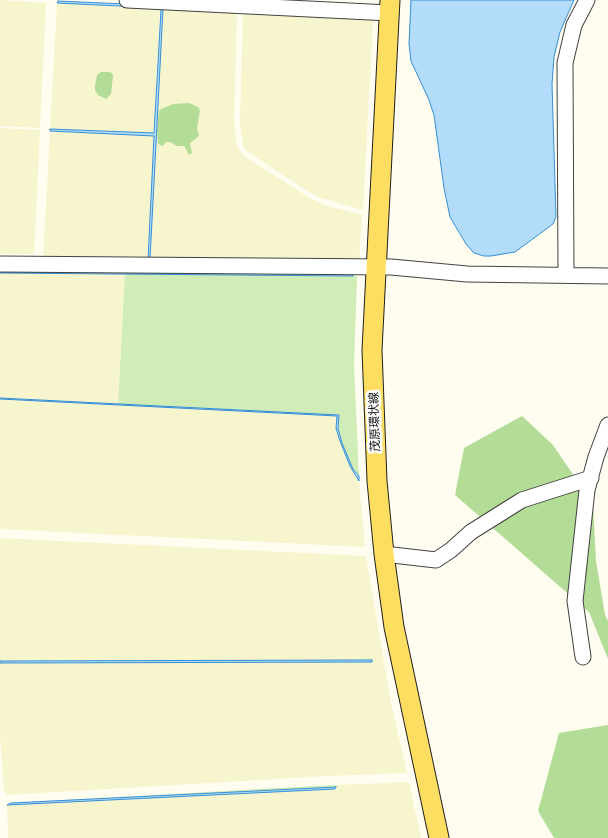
<!DOCTYPE html>
<meta charset="utf-8">
<style>
body{margin:0}
canvas{display:block;background:#fffdf0}
</style>
<canvas width="608" height="838"></canvas>
<script>
const g = document.querySelector('canvas').getContext('2d');
g.lineJoin = 'round';
function paint(path, color) {
  g.fillStyle = color;
  g.fill(path, 'evenodd');
}
function toPath(rows) {
  const path = new Path2D();
  for (const r of rows) {
    path.moveTo(r[0], r[1]);
    for (let i = 2; i < r.length; i += 2) path.lineTo(r[i], r[i + 1]);
  }
  return path;
}
function trace(path, color, width, dash) {
  g.strokeStyle = color;
  g.lineWidth = width;
  g.lineCap = dash ? 'butt' : 'round';
  g.setLineDash(dash || []);
  g.stroke(path);
}
function write(font, color, halo, rows, align = 'center') {
  g.font = font + ' Georgia,"Noto Sans JP",serif';
  g.lineWidth = 5;
  g.setLineDash([]);
  g.textBaseline = 'middle';
  g.strokeStyle = halo;
  g.fillStyle = color;
  for (const [text, x, y, turn = 0] of rows) {
    g.save();
    g.translate(x, y);
    g.rotate((+turn || 0) * Math.PI / 180);
    g.textAlign = isNaN(turn) ? turn : align;
    if (halo) g.strokeText(text, 0, 0);
    g.fillText(text, 0, 0);
    g.restore();
  }
}
paint(toPath([
 [0,0,46,3,40,128,0,126],
 [57,3,160,8,154,134,50,129],
 [163,9,237,12,234,121,237,145,239,150,247,158,310,198,324,205,362,215,359,263,150,259],
 [243,12,373,20,363,210,321,198,307,191,245,150,243,146,240,122],
 [0,128,40,130,34,254,0,254],
 [50,131,154,135,148,260,43,259],
 [0,273,125,274,118,404,0,398],
 [0,399,337,416,336,428,340,441,350,466,359,481,365,547,0,529],
 [0,538,366,556,390,698,407,773,328,776,7,795,4,789,0,735,0,663,372,662,371,660,0,661],
 [409,782,421,838,8,838,7,805,335,789,336,789,336,785]
]), '#f7f5ce');
paint(toPath([
 [125,274,357,276,354,365,359,476,353,469,342,443,338,428,339,415,118,404],
 [336,785,336,787,11,803,278,788]
]), '#d0ecb7');
paint(toPath([
 [101,72,109,72,112,73,113,76,111,94,106,99,98,95,95,90,95,86,97,75],
 [189,103,198,107,200,110,197,128,199,136,190,143,192,153,189,155,185,147,183,146,176,146,171,142,166,142,163,146,158,144,157,130,159,111,161,109,173,104],
 [522,416,553,445,593,504,596,561,605,615,608,621,608,659,589,612,455,495,464,448],
 [608,725,608,838,554,838,538,811,559,733]
]), '#b3dd96');
const water = toPath([
 [411,0,574,0,560,32,554,57,552,84,556,217,553,224,515,252,491,256,484,256,474,253,466,244,450,217,444,188,434,115,429,100,411,61,409,44,411,0],
 [58,1,237,9,163,9,150,259,148,260,154,136,50,131,50,129,154,133,161,10,160,8,57,3,58,1],
 [0,272,353,274,353,276,0,273,0,272],
 [0,398,339,415,338,428,342,443,353,469,359,476,359,481,350,466,340,441,336,428,337,416,0,399,0,398],
 [372,660,372,662,0,663,0,661,372,660],
 [336,787,335,789,7,805,11,803,336,787]
]);
paint(water, '#b2dcf9');
trace(water, '#358ed4', 1);
const minor = toPath([
 [127,0,390,13],
 [0,264,391,267,467,274,608,276],
 [566,275,565,63,574,25,587,0],
 [384,554,436,560,451,550,471,532,522,500,591,478],
 [583,657,575,601,587,490,596,457,608,425]
]);
const major = toPath([
 [390,0,372,350,377,481,384,554,394,627,439,838]
]);
trace(minor, '#424242', 17);
trace(major, '#202020', 21);
trace(minor, '#fff', 15);
trace(major, '#fede61', 19);
write('12px', '#0f0f0f', '#fff', [
 ["茂原環状線",374,422,-92]
]);
</script>
